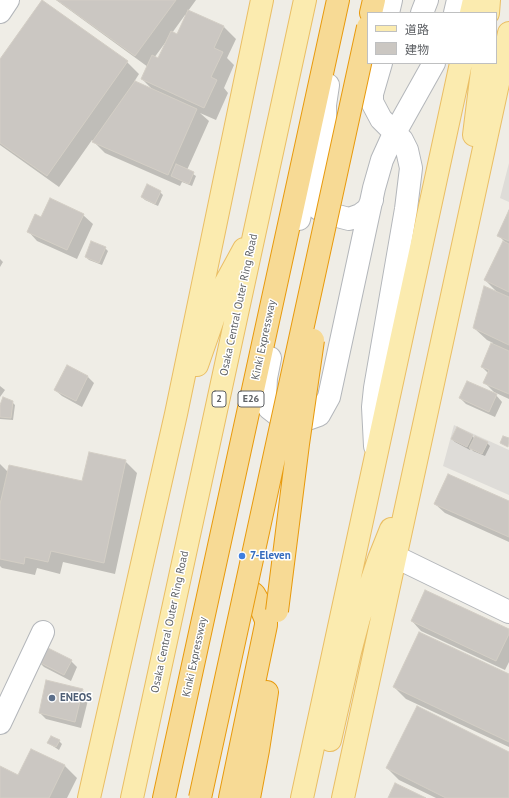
<!DOCTYPE html>
<meta charset="utf-8">
<style>
body{margin:0}
#map{position:relative;width:509px;height:798px;overflow:hidden;background:#efede6;font-family:"PT Sans","Noto Sans JP",sans-serif}
canvas{display:block}
.legend{position:absolute;left:367px;top:12px;width:130px;height:52px;box-sizing:border-box;background:#fff;border:1px solid #bfc0c1;margin:0;padding:5px 7px;list-style:none;font-size:12px;color:#5e6165}
.legend li{display:flex;align-items:center;gap:8px;height:20px}
.legend b{width:20px;border:1px solid #bfc0c1}
</style>
<div id="map">
<canvas width="509" height="798"></canvas>
<ul class="legend">
<li><b style="height:5px;background:#fbebaf"></b>道路</li>
<li><b style="height:11px;background:#cbc7c2"></b>建物</li>
</ul>
</div>
<script>
const g = document.querySelector('canvas').getContext('2d');
g.lineJoin = 'round';
function paint(path, color) {
  g.fillStyle = color;
  g.fill(path, 'evenodd');
}
function toPath(rows) {
  const path = new Path2D();
  for (const r of rows) {
    path.moveTo(r[0], r[1]);
    for (let i = 2; i < r.length; i += 2) path.lineTo(r[i], r[i + 1]);
  }
  return path;
}
function trace(path, color, width, dash) {
  g.strokeStyle = color;
  g.lineWidth = width;
  g.lineCap = dash ? 'butt' : 'round';
  g.setLineDash(dash || []);
  g.stroke(path);
}
function write(font, color, halo, rows, align = 'center') {
  g.font = font + ' "PT Sans",sans-serif';
  g.lineWidth = 3;
  g.setLineDash([]);
  g.textBaseline = 'middle';
  g.strokeStyle = halo;
  g.fillStyle = color;
  for (const [text, x, y, turn = 0] of rows) {
    g.save();
    g.translate(x, y);
    g.rotate((+turn || 0) * Math.PI / 180);
    g.textAlign = isNaN(turn) ? turn : align;
    if (halo) g.strokeText(text, 0, 0);
    g.fillText(text, 0, 0);
    g.restore();
  }
}
paint(toPath([
 [509,163,509,202,500,198],
 [454,425,509,450,509,495,443,466]
]), '#dedcd8');
paint(toPath([
 [56,0,196,0,188,11,224,27,236,39,227,58,234,65,224,88,228,93,216,120,200,113,209,121,187,170,196,176,192,186,182,182,180,186,105,153,92,140,59,187,0,145,0,61,42,2,127,62,139,74,134,82,153,90,142,79,148,67],
 [185,15,186,15,177,35,172,33],
 [165,43,166,43,159,60,154,58],
 [160,192,163,195,158,206,145,200,142,197],
 [509,212,509,399,494,392,484,382,488,373,482,367,493,343,487,340,474,328,499,294,485,280,507,244,498,235],
 [83,215,93,224,77,259,37,241,28,231,42,218],
 [105,248,108,251,102,265,89,260,86,257],
 [0,259,3,262,0,267],
 [67,367,88,377,94,383,82,407,62,396,55,390],
 [0,386,5,390,0,397],
 [496,395,502,402,495,417,466,404,460,398],
 [12,402,15,405,13,420,0,419,0,407],
 [472,436,475,439,487,443,490,446,485,456,473,451,471,448,470,450,455,442,452,439],
 [125,461,137,473,115,574,63,562,60,574,37,568,35,575,2,568,0,566,0,464,8,472,83,482],
 [509,502,509,542,445,513,435,504],
 [412,621,509,630,509,662,505,670,421,631],
 [38,661,71,661,77,667,71,681,44,667],
 [509,675,509,747,406,699,394,687],
 [82,690,89,696,81,728,46,719,40,713],
 [59,741,62,744,59,750,48,743],
 [32,750,65,766,77,778,67,798,0,798,0,769,19,776],
 [509,753,509,798,436,798,399,780,387,768]
]), '#0003');
const building = toPath([
 [42,0,128,61,47,176,0,143,0,59,42,0],
 [57,0,176,0,135,56,57,0],
 [188,10,224,26,214,48,223,52,211,77,217,80,204,108,141,79,152,55,158,58,171,31,177,34,188,10],
 [135,81,197,109,168,175,92,142,135,81],
 [176,164,194,172,189,184,171,176,176,164],
 [147,184,161,191,155,204,141,197,147,184],
 [50,198,84,214,67,250,27,232,35,214,41,217,50,198],
 [509,210,509,241,497,236,509,210],
 [91,241,106,247,99,263,85,257,91,241],
 [503,241,509,244,509,292,484,280,503,241],
 [484,286,509,297,509,345,473,328,484,286],
 [491,343,509,351,509,394,483,383,489,370,481,367,491,343],
 [67,365,88,376,76,401,54,390,67,365],
 [467,381,497,394,489,412,459,398,467,381],
 [3,397,13,401,11,418,0,417,0,405,3,397],
 [457,427,473,435,467,447,451,439,457,427],
 [475,436,488,442,482,454,469,448,475,436],
 [503,436,509,438,508,447,500,443,503,436],
 [89,452,126,460,104,563,51,551,48,562,25,557,24,564,0,559,0,504,9,465,82,481,89,452],
 [448,474,509,501,509,537,434,504,448,474],
 [425,590,509,629,509,634,496,661,411,621,425,590],
 [419,632,509,674,509,742,393,687,419,632],
 [44,646,72,660,64,675,37,661,44,646],
 [46,680,83,689,75,722,39,713,46,680],
 [417,706,509,752,509,798,446,798,386,768,417,706],
 [51,736,60,740,56,747,47,743,51,736],
 [31,749,65,765,49,798,0,798,0,766,18,775,31,749],
 [395,783,426,798,388,798,395,783]
]);
paint(building, '#cbc7c2');
trace(building, '#d3cec5', 1);
const minor = toPath([
 [0,12,8,0],
 [388,13,391,0],
 [422,13,427,0],
 [455,13,458,0],
 [315,202,319,209,326,213,349,219,360,215,368,209,372,200],
 [299,219,303,200,316,178,324,153,326,141,325,105,328,85],
 [270,358,266,378,265,398,269,408,278,415,297,420,305,420,319,415,329,397,374,188,382,160,392,138,434,63],
 [375,446,373,407,375,388,406,209,411,168,407,150,402,140,381,119,372,102,372,94,381,63],
 [396,557,509,612],
 [0,723,43,632]
]);
const major = toPath([
 [471,13,474,0],
 [488,13,489,0],
 [474,135,483,63],
 [197,365,226,282,244,249],
 [330,740,350,652,359,618,379,559,391,529],
 [89,798,176,414,262,0],
 [132,798,305,0],
 [302,798,461,63],
 [343,798,509,33]
]);
const highway = toPath([
 [371,13,374,0],
 [164,798,338,0],
 [230,798,266,625,266,620,258,601,254,594,246,588],
 [249,798,258,750,267,692]
]);
trace(minor, '#b3b6ba', 24);
trace(major, '#eabe64', 24);
trace(highway, '#e89a0d', 24);
trace(minor, '#fff', 22);
trace(major, '#fbebaf', 22);
trace(highway, '#f7da95', 22);
const highwayBridge = toPath([
 [277,611,298,444,313,340],
 [200,798,368,27]
]);
trace(highwayBridge, '#e89a0d', 24, []);
trace(highwayBridge, '#f7da95', 22);
for (const [x, y, r, color] of [
 [242,556,4,"#3f7fe0"],
 [52,698,4,"#5c6f8a"]
]) {
  const dot = new Path2D();
  dot.arc(x, y, r, 0, 2 * Math.PI);
  g.fillStyle = color;
  g.fill(dot);
  trace(dot, '#fff', 1.5);
}
for (const [x, y, w] of [
 [219,399,14],
 [251,399,26]
]) {
  const box = new Path2D();
  box.roundRect(x - w / 2, y - 8, w, 16, 3);
  g.fillStyle = '#fff';
  g.fill(box);
  trace(box, '#5e6165', 1);
}
write('bold 10px', '#5e6165', null, [
 ["2",219,399],
 ["E26",251,399]
]);
write('11px', '#5e6165', '#fff', [
 ["Osaka Central Outer Ring Road",239,305,-78],
 ["Kinki Expressway",264,340,-78],
 ["Osaka Central Outer Ring Road",170,622,-78],
 ["Kinki Expressway",195,657,-78]
]);
write('bold 11px', '#366cbe', '#fff', [
 ["7-Eleven",250,556]
], 'left');
write('bold 11px', '#4e5e75', '#fff', [
 ["ENEOS",60,698]
], 'left');
</script>
